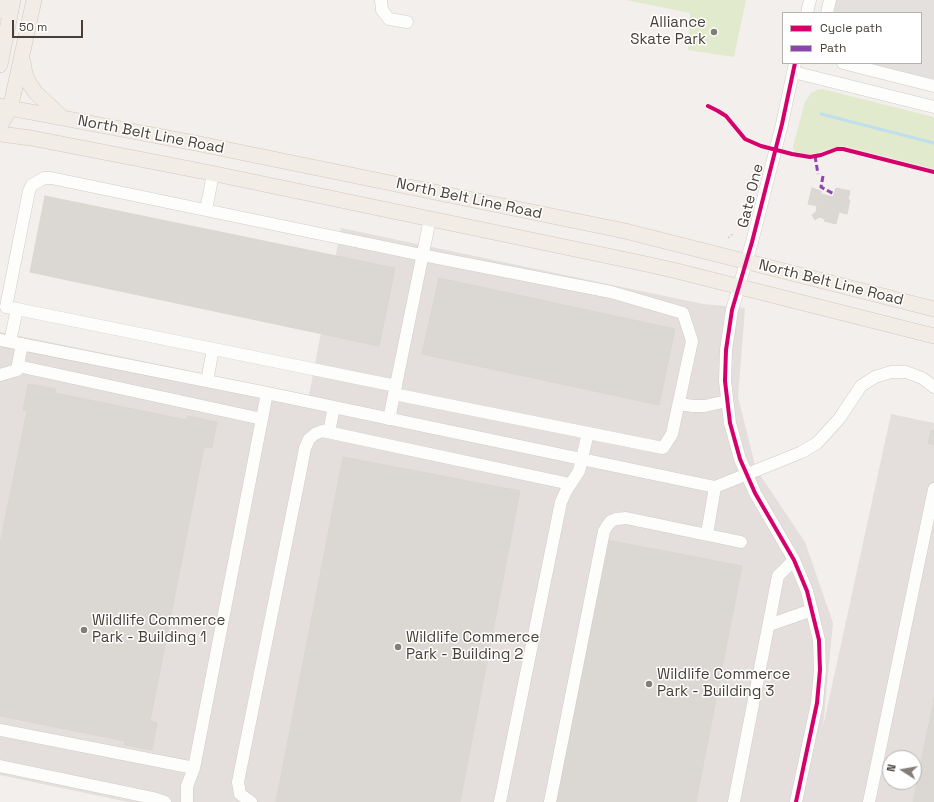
<!DOCTYPE html>
<style>
body{margin:0}
#map{position:relative;width:934px;height:802px;overflow:hidden;background:#f2efec;font-family:"Space Grotesk",sans-serif}
canvas{display:block}
.legend{position:absolute;left:782px;top:12px;width:140px;height:52px;box-sizing:border-box;background:#fff;border:1px solid #b6b3af;margin:0;padding:5px 7px;list-style:none;font-size:12px;color:#484038}
.legend li{display:flex;align-items:center;gap:8px;height:20px}
.legend b{width:20px;border:1px solid #b6b3af}
.north{position:absolute;left:882px;top:750px;width:40px;height:40px;box-sizing:border-box;background:#fff;border:1px solid #b6b3af;border-radius:50%;rotate:281deg;font-size:11px;font-weight:700;line-height:16px;text-align:center;color:#484038}
.north::after{content:'';display:block;margin:auto;width:14px;height:18px;background:#847d77;clip-path:polygon(50% 0,100% 100%,50% 72%,0 100%)}
.scale{position:absolute;left:12px;top:20px;width:71px;height:18px;box-sizing:border-box;border:2px solid #484038;border-top:0;padding-left:5px;font-size:12px;line-height:14px;white-space:nowrap;color:#484038;-webkit-text-stroke:3px #fff;paint-order:stroke}
</style>
<div id="map">
<canvas width="934" height="802"></canvas>
<ul class="legend">
<li><b style="height:5px;background:#d6006c"></b>Cycle path</li>
<li><b style="height:5px;background:#8e44ad"></b>Path</li>
</ul>
<div class="north">N</div>
<div class="scale">50 m</div>
</div>
<script>
const g = document.querySelector('canvas').getContext('2d');
g.lineJoin = 'round';
function paint(path, color) {
  g.fillStyle = color;
  g.fill(path, 'evenodd');
}
function toPath(rows) {
  const path = new Path2D();
  for (const r of rows) {
    path.moveTo(r[0], r[1]);
    for (let i = 2; i < r.length; i += 2) path.lineTo(r[i], r[i + 1]);
  }
  return path;
}
function trace(path, color, width, dash) {
  g.strokeStyle = color;
  g.lineWidth = width;
  g.lineCap = dash ? 'butt' : 'round';
  g.setLineDash(dash || []);
  g.stroke(path);
}
function write(font, color, halo, rows, align = 'center') {
  g.font = font + ' "Space Grotesk",sans-serif';
  g.lineWidth = 3;
  g.setLineDash([]);
  g.textBaseline = 'middle';
  g.strokeStyle = halo;
  g.fillStyle = color;
  for (const [text, x, y, turn = 0] of rows) {
    g.save();
    g.translate(x, y);
    g.rotate((+turn || 0) * Math.PI / 180);
    g.textAlign = isNaN(turn) ? turn : align;
    if (halo) g.strokeText(text, 0, 0);
    g.fillText(text, 0, 0);
    g.restore();
  }
}
paint(toPath([
 [341,228,703,304,745,308,738,397,756,469,805,542,833,623,823,727,891,414,934,423,934,802,128,802,0,775,0,332,309,395],
 [890,758,914,758,914,782,890,782]
]), '#e4dfdc');
paint(toPath([
 [626,0,746,0,734,57,688,50,690,13],
 [822,89,934,117,934,169,843,146,833,148,818,153,807,154,796,152,793,149,793,146,805,102,811,93,817,90]
]), '#e2eace');
paint(toPath([
 [824,0,934,0,934,87,831,63,921,63,921,13,821,13]
]), '#e4e0dd');
trace(toPath([
 [821,114,934,143]
]), '#bfdfed', 3);
const building = toPath([
 [812,188,821,191,821,194,833,197,836,188,850,191,848,199,850,200,847,214,839,212,836,224,824,221,825,219,819,217,815,220,812,215,816,212,817,206,808,204,812,188],
 [45,196,395,268,379,346,30,272,45,196],
 [439,278,675,329,659,405,422,354,439,278],
 [28,384,56,389,55,393,187,420,187,416,217,422,212,448,204,447,150,721,157,723,152,750,124,745,125,741,0,716,0,544,27,411,23,410,28,384],
 [931,431,934,431,934,445,928,443,931,431],
 [343,457,520,491,460,802,276,802,343,457],
 [607,540,742,566,696,802,557,802,607,540],
 [934,699,934,802,913,802,934,699]
]);
paint(building, '#dbd8d4');
trace(building, '#dad6d2', 1);
const minor = toPath([
 [381,0,382,10,389,19,407,22],
 [807,13,810,0],
 [827,13,830,0],
 [795,63,782,124,752,242,732,310,726,350,725,381,730,423,740,459,755,493,794,560,807,591,819,640,820,670,817,703,796,802],
 [843,63,934,86],
 [793,72,934,107],
 [206,210,213,174],
 [17,309,396,386],
 [0,340,267,393,715,487,802,452,817,443,839,419,861,386,875,377,891,372,906,372,922,378,934,387],
 [10,342,17,309,6,307,29,191,32,185,44,178,51,178,422,255,611,292,683,313,692,341,672,434,663,448,394,394],
 [18,366,262,419],
 [0,375,17,370,22,344],
 [207,381,213,349],
 [679,404,693,406,705,406,727,401],
 [389,419,430,219],
 [329,432,334,407],
 [707,534,715,487],
 [769,625,812,610],
 [0,730,194,768,187,786,187,802],
 [0,766,153,798,165,802],
 [194,768,267,393],
 [251,802,240,794,238,782,301,469,305,448,309,439,315,434,322,431,332,433,570,484],
 [500,802,561,502,566,491,579,471,588,433],
 [550,802,604,531,607,526,611,521,616,519,626,518,741,542],
 [734,802,778,576,794,560],
 [869,802,934,489]
]);
const major = toPath([
 [0,11,2,0],
 [23,62,25,74,29,83,36,93,63,118],
 [0,65,13,0],
 [0,106,200,144,625,231,934,309],
 [0,126,10,108,13,96,34,0],
 [0,134,31,138,206,172,632,261,673,270,934,336]
]);
trace(minor, '#d0cdc9', 13);
trace(major, '#d3c9ba', 16);
trace(toPath([
 [728,238,733,234]
]), '#d2cfcb', 1.5, [2, 2]);
trace(minor, '#fdfdfc', 12);
trace(major, '#f1ece5', 15);
trace(toPath([
 [815,156,818,174],
 [823,176,821,187,834,194]
]), '#8e44ad', 3, [6, 3]);
trace(toPath([
 [795,63,782,124,752,242,732,310,726,350,725,381,730,423,740,459,755,493,794,560,807,591,819,640,820,670,817,703,796,802],
 [708,106,718,111,726,116,745,139,761,146,792,154,810,157,821,155,837,149,843,149,934,172]
]), '#d6006c', 4);
for (const [x, y, r, color] of [
 [714,32,4,"#847d77"],
 [84,630,4,"#847d77"],
 [398,647,4,"#847d77"],
 [649,684,4,"#847d77"]
]) {
  const dot = new Path2D();
  dot.arc(x, y, r, 0, 2 * Math.PI);
  g.fillStyle = color;
  g.fill(dot);
  trace(dot, '#fff', 1.5);
}
write('15px', '#484038', '#fff', [
 ["Alliance",706,23,"right"],
 ["Skate Park",706,40,"right"],
 ["Wildlife Commerce",92,621],
 ["Park - Building 1",92,638],
 ["Wildlife Commerce",406,638],
 ["Park - Building 2",406,655],
 ["Wildlife Commerce",657,675],
 ["Park - Building 3",657,692]
], 'left');
write('15px', '#484038', '#fff', [
 ["North Belt Line Road",151,135,11],
 ["Gate One",751,196,-76],
 ["North Belt Line Road",469,199,12],
 ["North Belt Line Road",831,283,14]
]);
</script>
